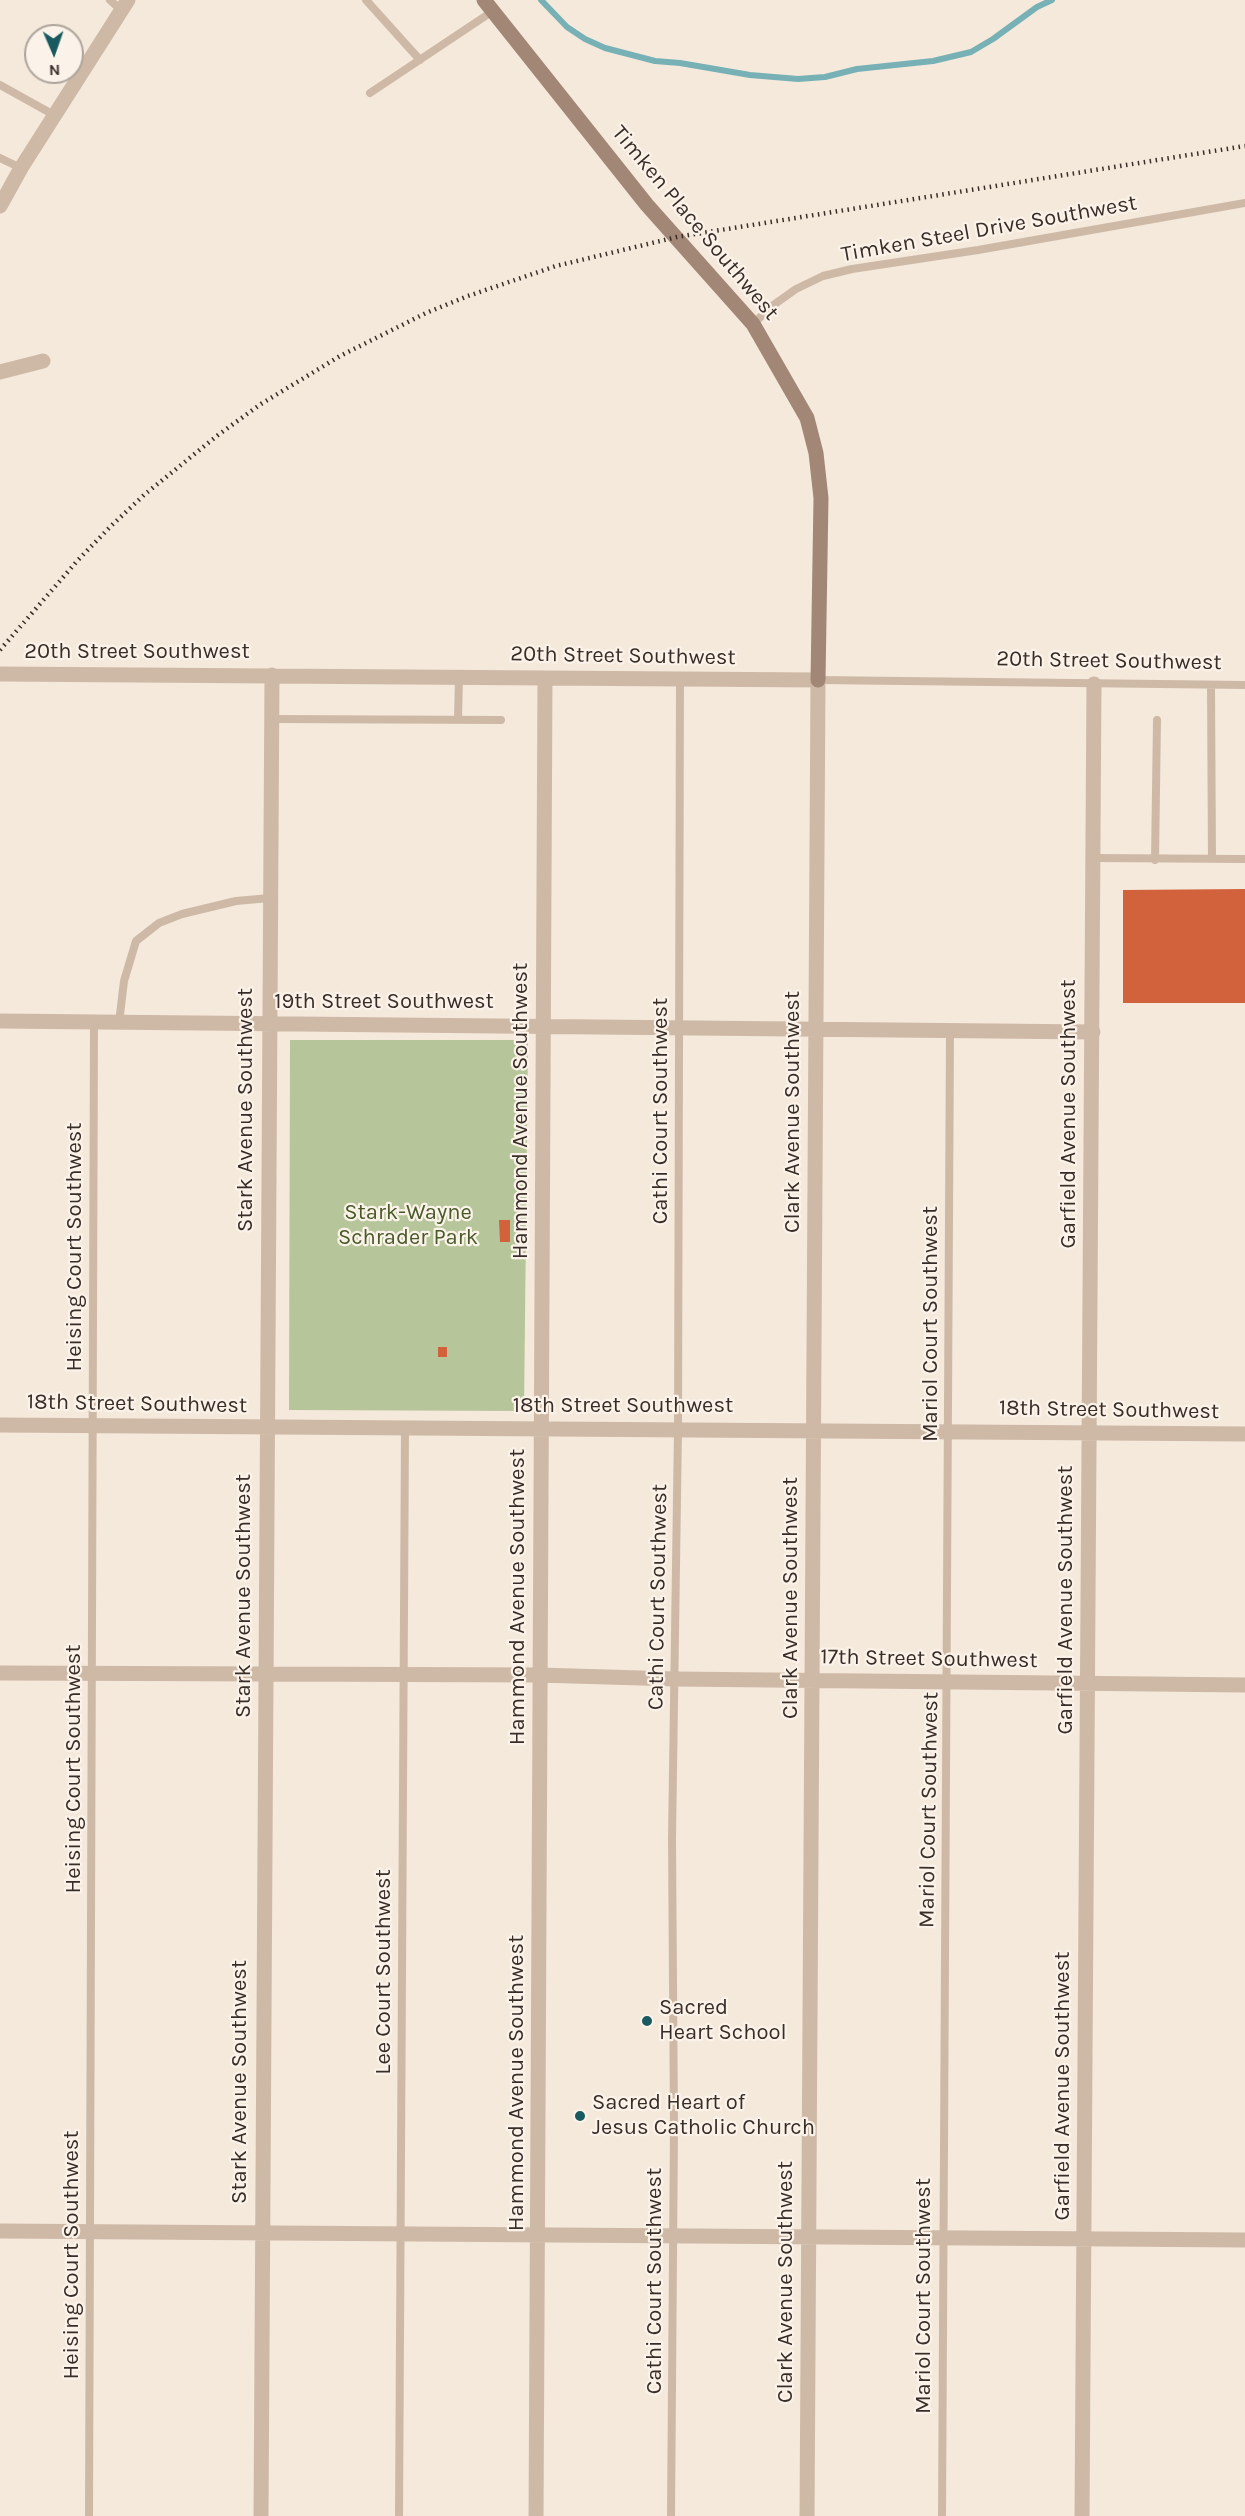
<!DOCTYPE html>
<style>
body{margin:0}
#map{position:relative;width:1245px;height:2516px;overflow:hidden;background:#f5e9dc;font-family:Karla,sans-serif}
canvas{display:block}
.north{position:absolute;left:24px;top:24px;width:60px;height:60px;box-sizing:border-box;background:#fbf3e9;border:2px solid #ada49c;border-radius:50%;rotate:178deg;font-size:16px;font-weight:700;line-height:24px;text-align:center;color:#392d28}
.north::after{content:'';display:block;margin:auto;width:21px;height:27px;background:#195a60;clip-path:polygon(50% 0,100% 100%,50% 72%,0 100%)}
</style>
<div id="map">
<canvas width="1245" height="2516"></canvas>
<div class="north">N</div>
</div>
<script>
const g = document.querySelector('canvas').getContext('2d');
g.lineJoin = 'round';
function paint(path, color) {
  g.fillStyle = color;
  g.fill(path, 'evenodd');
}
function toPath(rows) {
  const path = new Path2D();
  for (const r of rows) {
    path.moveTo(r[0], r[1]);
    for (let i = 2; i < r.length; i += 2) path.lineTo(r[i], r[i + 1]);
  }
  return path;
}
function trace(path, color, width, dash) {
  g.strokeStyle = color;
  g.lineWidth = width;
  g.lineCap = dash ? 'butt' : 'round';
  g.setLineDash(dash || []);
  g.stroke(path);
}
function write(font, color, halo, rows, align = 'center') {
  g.font = font + ' Karla,sans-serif';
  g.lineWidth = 4.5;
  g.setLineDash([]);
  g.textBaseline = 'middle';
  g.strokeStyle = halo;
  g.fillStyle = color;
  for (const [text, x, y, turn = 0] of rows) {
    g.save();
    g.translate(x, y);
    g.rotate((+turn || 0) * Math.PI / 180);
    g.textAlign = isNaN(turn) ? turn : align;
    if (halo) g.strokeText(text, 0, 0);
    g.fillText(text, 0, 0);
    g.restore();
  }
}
paint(toPath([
 [290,1040,528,1040,524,1411,289,1410]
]), '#b6c59a');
trace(toPath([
 [541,0,567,27,585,39,605,48,655,61,680,63,750,75,798,79,825,77,857,69,933,61,971,52,993,39,1037,7,1052,0]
]), '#77b1b5', 6);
paint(toPath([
 [1245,889,1245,1003,1123,1003,1123,890],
 [499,1220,510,1220,510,1242,500,1242],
 [438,1347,447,1347,447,1357,438,1357]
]), '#d2623c');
trace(toPath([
 [110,0,121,10],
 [366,0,420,60],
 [0,85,54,115],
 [370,93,493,11],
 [0,158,21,168],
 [753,324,772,306,796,289,823,276,852,269,978,250,1245,203],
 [818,680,1245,685],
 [1211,685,1212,859],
 [271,719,501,720],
 [458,720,459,677],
 [1093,858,1245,859],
 [1155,860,1157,720],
 [119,1023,124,981,136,941,159,923,182,914,236,901,270,898],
 [89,2516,94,1023],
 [399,2516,405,1428],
 [671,2516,674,2126,672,1839,678,1429,680,679],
 [942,2516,950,1032]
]), '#ceb9a6', 8);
trace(toPath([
 [0,206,21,168,128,0],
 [0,372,43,361],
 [0,674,818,680,807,2516],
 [0,1021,1093,1032],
 [0,1425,1245,1434],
 [0,1673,539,1675,675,1679,1245,1685],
 [0,2231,1245,2240],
 [261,2516,272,675],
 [536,2516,545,678],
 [1082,2516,1094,684]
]), '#ceb9a6', 15);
trace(toPath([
 [484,0,647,205,753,324,807,418,816,453,821,498,818,680]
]), '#a28777', 15);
trace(toPath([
 [0,650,78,560,111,526,144,495,218,435,261,404,340,356,426,313,468,296,556,266,677,237,1245,146]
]), '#392d28', 4.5, [1.5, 4.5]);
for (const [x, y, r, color] of [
 [647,2021,6,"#195a60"],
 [580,2116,6,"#195a60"]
]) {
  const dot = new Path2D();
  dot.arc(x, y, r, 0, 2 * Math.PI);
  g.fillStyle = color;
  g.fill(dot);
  trace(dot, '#fbf3e9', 2);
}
write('22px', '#392d28', '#fbf3e9', [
 ["Timken Place Southwest",695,223,50],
 ["Timken Steel Drive Southwest",989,229,-10],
 ["20th Street Southwest",137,652],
 ["20th Street Southwest",623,656,1],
 ["20th Street Southwest",1109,661,1],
 ["19th Street Southwest",384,1002],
 ["Stark Avenue Southwest",246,1110,-90],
 ["Hammond Avenue Southwest",521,1111,-90],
 ["Cathi Court Southwest",661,1111,-90],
 ["Clark Avenue Southwest",793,1112,-90],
 ["Garfield Avenue Southwest",1069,1114,-90],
 ["Heising Court Southwest",75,1247,-90],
 ["Mariol Court Southwest",931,1324,-90],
 ["18th Street Southwest",137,1404,1],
 ["18th Street Southwest",623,1406],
 ["18th Street Southwest",1109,1410,1],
 ["Stark Avenue Southwest",244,1596,-90],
 ["Hammond Avenue Southwest",518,1597,-90],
 ["Cathi Court Southwest",658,1597,-89],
 ["Clark Avenue Southwest",791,1598,-90],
 ["Garfield Avenue Southwest",1066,1600,-90],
 ["17th Street Southwest",929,1659,1],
 ["Heising Court Southwest",74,1769,-90],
 ["Mariol Court Southwest",929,1810,-89],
 ["Lee Court Southwest",384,1972,-90],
 ["Stark Avenue Southwest",240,2082,-90],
 ["Hammond Avenue Southwest",517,2083,-90],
 ["Garfield Avenue Southwest",1063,2086,-90],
 ["Heising Court Southwest",72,2255,-90],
 ["Cathi Court Southwest",655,2281,-90],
 ["Clark Avenue Southwest",786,2282,-90],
 ["Mariol Court Southwest",924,2296,-90]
]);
write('22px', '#485a29', '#fbf3e9', [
 ["Stark-Wayne",408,1213],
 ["Schrader Park",408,1238]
]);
write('22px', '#392d28', '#fbf3e9', [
 ["Sacred",659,2008],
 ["Heart School",659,2033],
 ["Sacred Heart of",592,2103],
 ["Jesus Catholic Church",592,2128]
], 'left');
</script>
